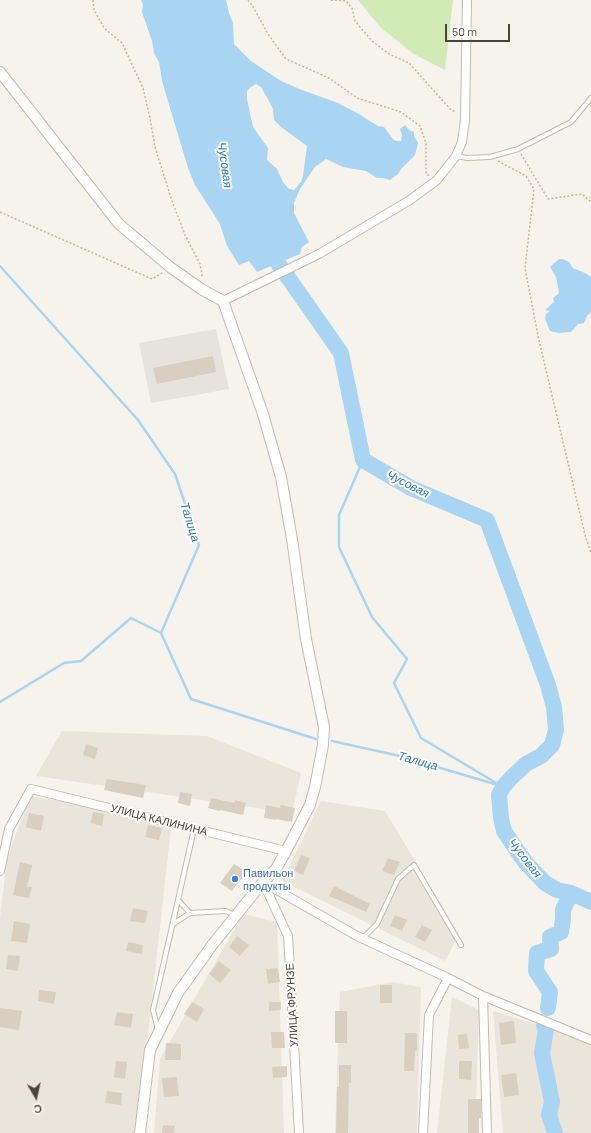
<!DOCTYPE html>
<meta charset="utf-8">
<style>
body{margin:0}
#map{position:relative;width:591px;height:1133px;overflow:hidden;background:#f6f3ec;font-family:Barlow,sans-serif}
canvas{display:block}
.north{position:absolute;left:16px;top:1077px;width:40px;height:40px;-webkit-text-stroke:3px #fff;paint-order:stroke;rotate:171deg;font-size:11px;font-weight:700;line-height:16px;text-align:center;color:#4b4439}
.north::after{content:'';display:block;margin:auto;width:14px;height:18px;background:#4b4439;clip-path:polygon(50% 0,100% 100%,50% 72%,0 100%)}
.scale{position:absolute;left:445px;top:24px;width:65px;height:18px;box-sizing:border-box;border:2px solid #4b4439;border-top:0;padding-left:5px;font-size:12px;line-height:14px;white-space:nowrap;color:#4b4439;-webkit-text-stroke:3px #fff;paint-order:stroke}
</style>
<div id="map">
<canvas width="591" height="1133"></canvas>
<div class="north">С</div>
<div class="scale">50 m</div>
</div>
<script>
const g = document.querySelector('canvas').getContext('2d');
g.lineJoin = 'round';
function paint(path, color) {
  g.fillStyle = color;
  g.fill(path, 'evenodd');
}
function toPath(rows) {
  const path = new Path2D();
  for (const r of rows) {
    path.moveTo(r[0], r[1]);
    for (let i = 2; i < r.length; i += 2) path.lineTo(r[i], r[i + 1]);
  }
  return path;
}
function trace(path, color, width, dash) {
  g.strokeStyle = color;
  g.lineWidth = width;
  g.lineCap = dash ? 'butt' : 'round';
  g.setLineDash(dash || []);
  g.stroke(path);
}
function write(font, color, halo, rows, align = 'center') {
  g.font = font + ' Barlow,sans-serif';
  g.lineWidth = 4;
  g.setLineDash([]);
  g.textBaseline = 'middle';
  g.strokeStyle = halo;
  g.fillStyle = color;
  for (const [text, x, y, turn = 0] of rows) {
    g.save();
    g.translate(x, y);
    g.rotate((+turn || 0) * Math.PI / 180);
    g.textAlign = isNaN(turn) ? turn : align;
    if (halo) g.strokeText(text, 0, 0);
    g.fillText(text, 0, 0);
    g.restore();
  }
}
paint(toPath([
 [62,731,207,736,301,773,292,813,36,776],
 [30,796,172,819,137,1133,0,1133,0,917,7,858],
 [321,801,385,811,459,934,445,961,282,881],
 [243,914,277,922,284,1133,154,1133,160,1059],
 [392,982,421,987,417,1133,335,1133,340,992],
 [452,997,479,1010,475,1133,437,1133],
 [493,1011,591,1041,591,1133,503,1133]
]), '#eae5da');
paint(toPath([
 [216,329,229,389,151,403,139,343]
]), '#e6e2dd');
paint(toPath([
 [358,0,453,0,445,70,414,54,381,28]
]), '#d2eab5');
paint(toPath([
 [141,0,226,0,229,13,233,23,234,44,251,61,281,81,302,90,338,103,359,114,365,118,378,126,384,127,393,139,396,141,401,141,402,135,400,129,405,125,409,130,414,132,414,136,418,143,415,155,402,168,398,174,390,180,383,178,377,178,366,171,343,167,326,159,315,167,308,177,300,189,294,203,294,213,296,217,309,242,302,247,300,254,257,272,249,261,239,265,227,246,220,224,195,185,188,168,162,81,159,62,154,53,152,41,142,12,143,4],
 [256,84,261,87,269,101,273,109,274,120,281,127,307,146,303,176,301,182,294,190,289,189,283,182,277,169,267,160,268,148,253,127,247,99,247,91,251,87],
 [559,259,563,259,569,262,573,268,585,273,591,277,591,312,587,316,584,323,578,324,571,332,559,333,550,331,545,319,546,314,550,311,545,310,554,302,553,298,559,293,556,277,550,267]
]), '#a9d4f2');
trace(toPath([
 [0,266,138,420,175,474,199,545,161,633,191,699,316,739],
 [363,460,339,515,339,547,372,617,407,659,394,683,421,738,503,787],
 [0,702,64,663,81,661,131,618,161,633],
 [332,741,400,756,498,785]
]), '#a9d4f2', 2.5);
trace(toPath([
 [266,246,341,353,363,460,411,488,487,520,548,685,554,707,556,730,552,745,541,756,526,764,512,777,503,787,499,795,501,818,504,831,516,849,526,863,545,883,557,890,571,893,591,902],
 [548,1008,550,992,536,971,537,953,551,949,550,937,561,932,563,919,563,910,571,893],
 [544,1025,546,1030,542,1053,552,1102,549,1115,555,1133]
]), '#a9d4f2', 16);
paint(toPath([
 [213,356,216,372,157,384,153,368],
 [86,744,98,748,95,759,83,755],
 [107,779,146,785,143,798,104,790],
 [180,792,192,794,190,806,178,803],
 [211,798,234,803,235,800,246,803,243,815,220,810,219,811,208,808],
 [266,805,280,808,281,805,295,808,292,822,276,819,276,820,264,818],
 [93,812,104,814,102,826,91,823],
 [29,813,44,816,41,831,26,827],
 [148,825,162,828,159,840,145,837],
 [301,855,310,858,303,875,294,871],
 [388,858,400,862,394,875,382,871],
 [20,862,32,865,27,887,32,887,29,898,13,895],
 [234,864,247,872,232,891,220,883],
 [334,886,370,904,366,912,329,896],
 [133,908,148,911,145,923,130,921],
 [395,915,407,920,402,931,390,926],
 [14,921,30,924,27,943,11,941],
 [422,925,432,930,425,942,415,937],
 [237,936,249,945,240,956,229,947],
 [128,942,143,945,142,954,126,951],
 [8,955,20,956,18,971,6,969],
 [219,961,231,970,220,983,209,974],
 [278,968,280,982,268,984,266,969],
 [380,985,392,985,392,1003,380,1003],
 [39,990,56,992,54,1004,38,1001],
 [192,1002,204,1009,197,1022,184,1014],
 [269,1002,281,1002,281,1010,269,1011],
 [0,1008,22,1011,19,1030,0,1027],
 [335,1011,347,1011,347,1043,335,1043],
 [117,1012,133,1014,131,1028,114,1025],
 [514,1021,516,1043,501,1045,499,1023],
 [271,1032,284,1032,285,1048,272,1048],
 [405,1033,417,1033,417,1051,415,1051,414,1071,404,1071],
 [467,1034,469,1048,459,1049,458,1035],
 [166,1043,181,1044,181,1060,165,1060],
 [116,1061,127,1062,125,1079,114,1077],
 [459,1061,472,1061,471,1080,459,1079],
 [339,1065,351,1065,351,1083,349,1083,348,1133,336,1133,337,1087,339,1087],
 [287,1066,287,1077,273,1078,272,1067],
 [516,1073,519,1095,504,1097,501,1075],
 [177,1077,179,1096,164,1097,162,1078],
 [107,1091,122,1093,121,1105,105,1103],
 [468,1099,481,1099,481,1118,479,1118,479,1133,468,1133],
 [163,1125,175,1126,174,1133,162,1133]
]), '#d8cfc1');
const service = toPath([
 [456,156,467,158,490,157,518,149,571,122,591,98],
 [194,829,178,900,190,913,226,911,234,915],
 [173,924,190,913],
 [363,938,377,924,398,879,414,865,461,945],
 [158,1030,153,1010,178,900]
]);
const minor = toPath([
 [223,301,319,254,410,200,437,180,456,156,462,142,465,120,467,0],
 [0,871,9,829,31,789,286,851],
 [263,882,357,936,448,978,483,996,591,1040],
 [263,882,288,936,299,1133],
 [483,996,487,1133],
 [423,1133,429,1015,448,978]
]);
const tertiary = toPath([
 [0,72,119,224,170,267,201,289,223,301,263,414,281,477,292,539,306,639,324,727,323,745,315,787,310,805,286,851,276,869,263,882,213,944,178,993,150,1050,140,1133]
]);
trace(service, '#c2bbae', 6);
trace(minor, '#c2bbae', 10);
trace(tertiary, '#c2bbae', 12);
trace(toPath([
 [93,0,94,10,104,28,122,43,143,88,150,118,155,147,172,201,185,235,200,264,202,275,202,278],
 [248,0,252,5,268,34,286,59,329,78,357,98,401,112,420,126,426,143,426,174,430,176],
 [331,0,346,1,352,8,355,21,372,41,389,54,409,63,451,110,456,112],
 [521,154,548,199,582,194,591,202],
 [498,161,526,176,534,189,525,268,538,336,585,535,591,553],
 [0,212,152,279,162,273]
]), '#c4b79f', 1.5, [2, 2]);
trace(service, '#fff', 4);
trace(minor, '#fff', 8);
trace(tertiary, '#fff', 10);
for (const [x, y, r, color] of [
 [235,879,4,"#3f7fe0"]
]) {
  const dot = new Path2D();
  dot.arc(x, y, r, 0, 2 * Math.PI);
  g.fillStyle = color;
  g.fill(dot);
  trace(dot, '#fff', 1.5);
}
write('11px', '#4b4439', '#fff', [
 ["УЛИЦА КАЛИНИНА",159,820,14],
 ["УЛИЦА ФРУНЗЕ",292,1005,-93]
]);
write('11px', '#366cbe', '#fff', [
 ["Павильон",243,873],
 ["продукты",243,886]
], 'left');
write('italic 12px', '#2e7ab2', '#fff', [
 ["Чусовая",225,165,82],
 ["Чусовая",408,484,27],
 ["Талица",190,522,73],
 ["Талица",418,761,16],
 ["Чусовая",525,858,52]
]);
</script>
